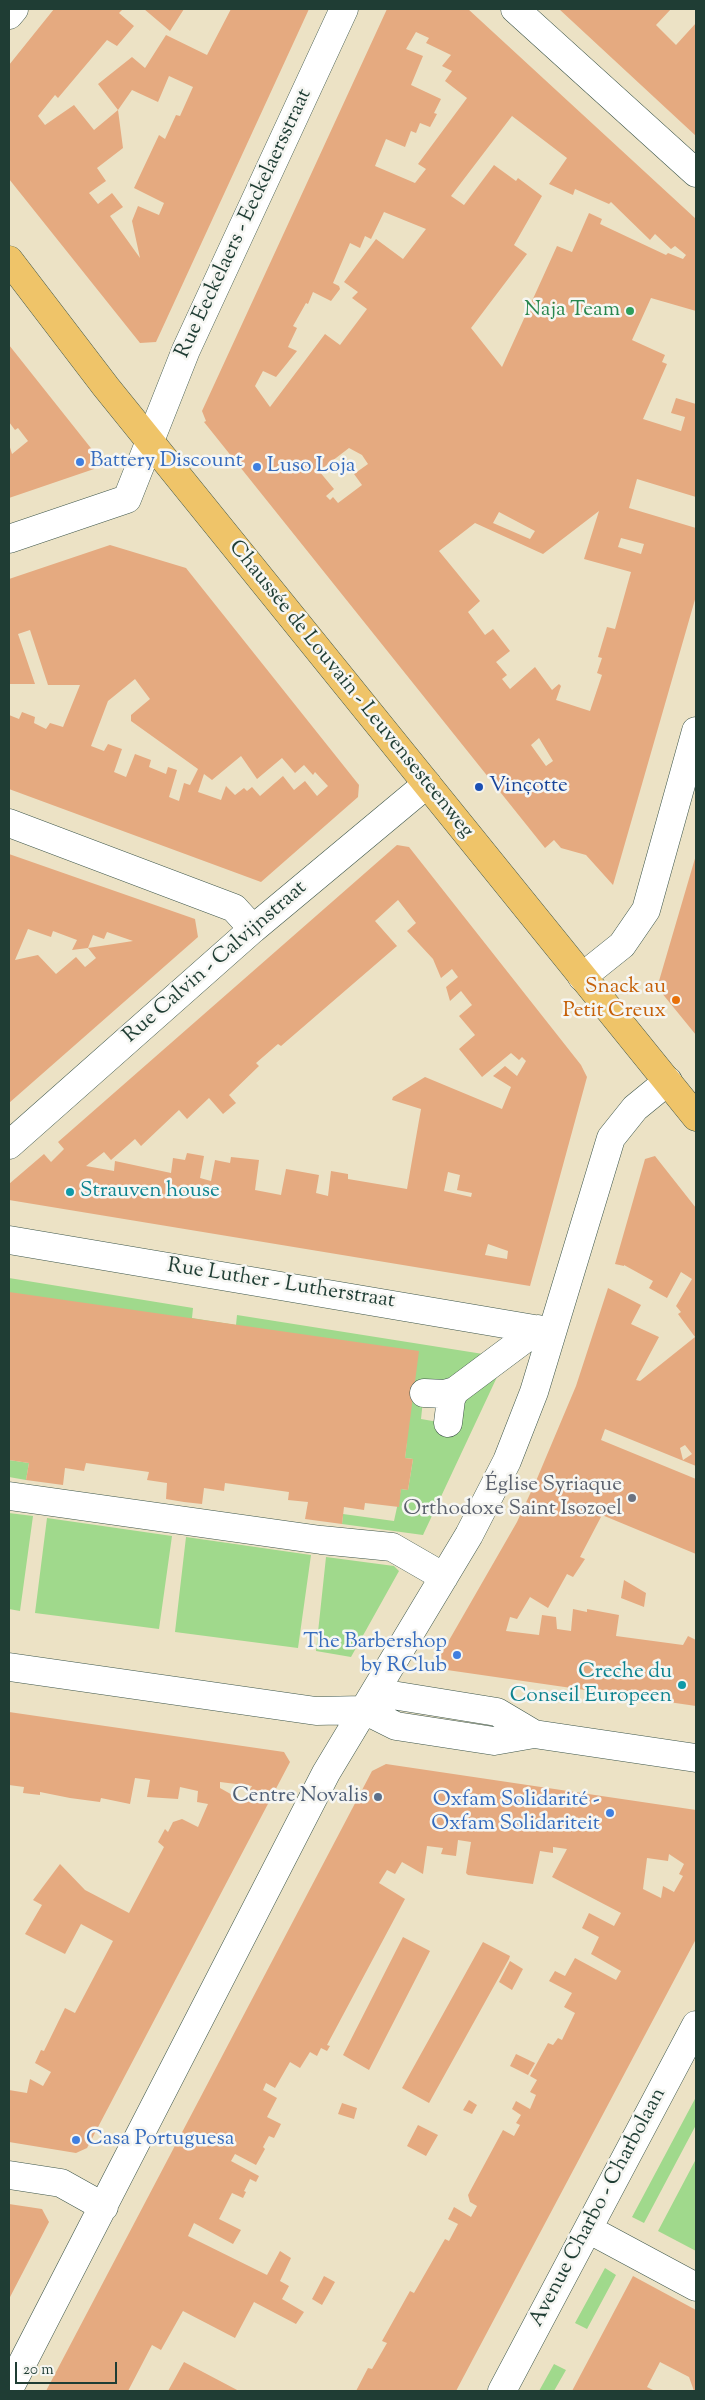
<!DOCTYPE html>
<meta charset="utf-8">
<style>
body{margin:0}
#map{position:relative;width:705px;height:2400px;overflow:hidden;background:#ece2c5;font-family:"Sorts Mill Goudy",serif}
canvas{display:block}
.frame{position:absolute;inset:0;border:10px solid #1f3d34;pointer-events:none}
.scale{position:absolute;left:15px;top:2362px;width:102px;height:22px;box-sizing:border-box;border:2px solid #1f3d34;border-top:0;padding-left:6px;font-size:15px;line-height:18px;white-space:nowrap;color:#1f3d34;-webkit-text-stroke:4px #f6f6f2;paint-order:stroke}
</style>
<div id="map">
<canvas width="705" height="2400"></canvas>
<div class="frame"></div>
<div class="scale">20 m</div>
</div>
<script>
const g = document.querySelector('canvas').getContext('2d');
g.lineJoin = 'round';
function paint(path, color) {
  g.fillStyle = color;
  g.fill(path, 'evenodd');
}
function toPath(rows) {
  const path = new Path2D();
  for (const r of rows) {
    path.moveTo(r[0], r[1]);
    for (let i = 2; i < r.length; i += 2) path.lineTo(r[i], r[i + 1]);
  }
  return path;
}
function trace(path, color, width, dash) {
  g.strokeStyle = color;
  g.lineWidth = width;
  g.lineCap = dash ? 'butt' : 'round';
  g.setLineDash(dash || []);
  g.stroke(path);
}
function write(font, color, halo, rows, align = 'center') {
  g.font = font + ' "Sorts Mill Goudy",serif';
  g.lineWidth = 5;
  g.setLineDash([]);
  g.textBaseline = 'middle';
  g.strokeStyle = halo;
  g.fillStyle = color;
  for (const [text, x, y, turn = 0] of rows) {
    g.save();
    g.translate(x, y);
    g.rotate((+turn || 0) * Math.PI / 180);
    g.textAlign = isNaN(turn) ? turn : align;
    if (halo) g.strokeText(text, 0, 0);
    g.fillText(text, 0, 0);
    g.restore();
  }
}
paint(toPath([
 [9,1278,193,1308,192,1318,236,1325,237,1315,483,1354,456,1376,444,1381,425,1381,421,1419,456,1425,462,1403,497,1377,423,1535,342,1524,343,1514,394,1521,401,1489,408,1490,413,1459,405,1458,407,1440,9,1383],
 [9,1452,9,1460,29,1463,26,1480,9,1477],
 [9,1513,33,1516,20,1611,9,1609],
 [47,1518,172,1536,159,1629,35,1613],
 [186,1537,311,1555,298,1648,175,1632],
 [326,1557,394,1566,399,1571,351,1657,316,1651],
 [696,2097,696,2125,644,2223,632,2217],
 [696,2159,696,2251,658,2231],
 [605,2268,616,2275,587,2329,575,2323],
 [554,2364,566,2370,554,2391,539,2391]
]), '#a0d98c');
paint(toPath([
 [54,9,123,9,119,13,134,26,117,46,107,40,58,98,55,95,38,116,45,125,74,105,94,130,118,110,123,148,97,168,106,181,89,193,98,204,112,193,123,207,110,216,140,258,132,221,138,206,159,215,164,203,134,188,159,135,165,139,176,115,180,116,193,87,169,76,158,102,132,90,118,110,98,84,132,57,145,68,166,35,207,55,231,9,309,9,156,342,140,343,9,179,9,65],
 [144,9,184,9,170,31],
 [387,9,468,9,696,219,696,311,651,298,632,340,665,355,662,362,667,364,643,419,681,431,685,417,671,413,676,398,696,404,696,497,637,479,629,508,696,528,696,596,613,885,586,855,561,848,554,840,545,848,204,422,206,421,202,411],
 [416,32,429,38,426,43,451,55,442,66,452,71,445,81,467,98,418,164,426,169,415,183,375,166,386,139,405,147,411,131,416,133,420,123,430,127,437,114,434,113,441,99,411,85,423,56,406,49],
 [512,116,567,158,549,184,573,195,575,189,609,204,611,202,650,240,655,234,671,249,675,246,686,255,683,259,668,253,666,255,600,224,602,219,589,213,572,252,557,246,502,367,471,328,527,254,514,245,542,196,518,178,516,181,494,165,464,205,451,196],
 [384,212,426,229,403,259,376,239,344,282,358,292,352,298,367,309,340,345,325,334,270,407,255,386,263,371,276,377,297,351,288,347,297,328,293,326,306,303,308,304,313,292,331,301,340,289,339,286,333,283,350,243,360,248,365,236,371,239],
 [349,448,362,455,368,464,354,474,362,485,338,503,333,497,330,500,326,496,334,489,319,471],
 [599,511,584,559,631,572,615,629,607,627,598,657,602,658,597,673,602,675,590,711,556,700,561,686,559,684,552,690,535,667,510,689,502,679,507,675,496,662,510,651,493,629,485,635,468,612,480,601,439,551,475,523,543,554],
 [499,512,535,531,530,539,493,523],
 [621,538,644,544,641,554,618,547],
 [539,738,553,761,546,766,531,745],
 [559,9,671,9,656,25,676,45,696,23,696,136],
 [9,345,98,457,94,469,9,498,9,444,12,454,28,441,18,428,15,430,9,422],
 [110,545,186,568,359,785,358,797,261,882,9,789,9,715,19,719,22,712,35,717,34,723,46,729,50,723,63,727,80,685,48,685,30,630,18,634,35,684,9,684,9,579],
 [135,679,150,699,131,715,131,721,198,769,190,785,184,783,179,801,169,797,177,770,168,767,166,774,149,767,151,760,135,754,126,777,114,772,122,749,108,744,104,751,91,746,108,701],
 [241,756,257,779,282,758,295,773,304,765,313,775,315,772,328,786,317,796,305,781,294,790,283,776,260,796,252,787,247,791,244,788,235,795,226,786,221,800,198,792,204,774,212,780],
 [397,845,409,847,581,1065,587,1077,530,1286,9,1200,9,1184,44,1154,51,1162,64,1149,58,1142],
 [398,900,416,923,407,931,433,959,441,978,452,969,458,977,446,987,450,1001,461,991,472,1005,459,1016,475,1035,459,1049,482,1077,511,1053,519,1060,522,1057,526,1061,517,1076,505,1066,493,1076,511,1087,502,1109,425,1077,393,1097,392,1100,421,1109,407,1189,348,1179,348,1174,331,1171,328,1196,316,1193,319,1175,286,1169,281,1195,255,1190,259,1160,231,1157,230,1163,215,1160,211,1181,200,1178,204,1156,187,1153,185,1160,173,1158,171,1173,115,1161,114,1171,86,1166,104,1152,111,1160,135,1139,141,1146,179,1110,187,1119,209,1098,223,1114,236,1103,229,1095,259,1066,256,1063,278,1044,281,1046,397,946,375,921],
 [448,1172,460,1175,457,1190,472,1193,471,1197,444,1191],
 [488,1244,508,1251,507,1259,485,1255],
 [9,854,195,919,198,937,9,1103],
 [28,929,51,937,53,931,77,940,72,950,88,948,93,935,104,939,107,932,133,941,88,948,96,958,85,967,76,957,56,974,38,955,15,960],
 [696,855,696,1035,661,992,659,981],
 [655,1156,696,1208,696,1466,605,1429,601,1440,696,1479,696,1554,602,1515,580,1557,585,1559,573,1577,567,1574,548,1608,530,1597,517,1619,510,1617,506,1631,539,1635,542,1615,556,1617,557,1629,571,1631,573,1609,587,1612,587,1609,619,1615,616,1636,683,1645,688,1636,696,1640,696,1706,447,1670,440,1656,517,1522,536,1481,576,1386,608,1288,641,1305,631,1324,659,1337,636,1380,640,1381,695,1337,678,1314,681,1312,676,1306,692,1279,681,1272,667,1298,649,1288,653,1281,624,1265,624,1266,615,1264,645,1159],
 [685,1445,692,1454,683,1460,680,1448],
 [9,1292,419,1351,405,1458,413,1459,408,1490,401,1489,399,1507,365,1503,364,1510,344,1507,342,1524,305,1519,308,1502,288,1500,289,1492,225,1483,224,1491,204,1488,202,1504,184,1502,166,1499,167,1483,147,1480,149,1472,86,1463,84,1471,65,1468,63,1485,26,1480,29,1463,9,1460],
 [624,1580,646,1593,644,1607,621,1598],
 [9,1712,284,1752,290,1762,87,2148,76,2153,9,2142,9,2090,27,2093,30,2079,43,2086,51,2072,35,2063,41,2050,44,2051,65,2008,75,2013,113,1941,81,1924,65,1954,25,1934,42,1905,33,1900,60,1864,85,1890,129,1913,164,1847,158,1842,165,1829,168,1832,173,1822,182,1819,198,1827,208,1804,197,1802,198,1791,180,1787,178,1799,147,1797,150,1780,135,1778,130,1804,101,1798,100,1802,70,1798,40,1792,40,1795,23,1793,24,1787,9,1785],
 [220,1782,252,1786,243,1801,220,1788],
 [386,1764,696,1810,696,1939,456,2391,356,2391,368,2368,372,2369,387,2343,382,2341,410,2291,414,2293,445,2239,449,2241,458,2224,448,2219,454,2207,471,2217,477,2206,470,2202,468,2195,503,2130,514,2136,520,2125,516,2123,521,2115,512,2109,516,2101,530,2109,536,2095,530,2092,537,2080,530,2076,548,2043,553,2045,558,2038,562,2040,575,2013,564,2007,572,1993,549,1981,555,1971,565,1976,575,1958,616,1980,621,1971,591,1954,599,1937,582,1928,589,1913,614,1926,621,1913,552,1877,567,1849,553,1847,553,1853,540,1851,533,1884,468,1875,466,1873,471,1842,458,1840,456,1856,441,1854,443,1848,427,1846,423,1874,402,1862,395,1874,387,1870,379,1883,405,1899,327,2045,330,2046,327,2051,321,2048,317,2056,310,2052,300,2068,290,2062,275,2088,266,2083,263,2090,277,2098,267,2117,281,2124,274,2138,269,2136,263,2147,265,2149,256,2165,235,2154,231,2161,259,2176,256,2182,250,2179,244,2191,246,2192,243,2198,232,2193,219,2219,241,2230,233,2244,194,2223,188,2236,267,2275,280,2251,291,2258,280,2281,289,2286,282,2299,304,2312,296,2324,254,2302,235,2338,183,2311,161,2350,152,2345,128,2391,46,2391,372,1771],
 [669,1854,684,1864,679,1874,683,1876,674,1892,663,1886,661,1898,643,1889,647,1858,668,1861],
 [403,1937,430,1951,369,2070,343,2055],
 [483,1942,510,1956,509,1959,429,2103,402,2088],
 [510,1961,523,1969,512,1990,499,1982],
 [516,2054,535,2063,528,2075,510,2066],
 [469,2100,477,2105,472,2114,463,2110],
 [342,2103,357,2108,354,2119,338,2114],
 [418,2125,438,2135,426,2156,407,2146],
 [9,2204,42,2209,49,2222,9,2299],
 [324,2276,335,2282,322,2305,312,2299],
 [633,2276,696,2310,696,2391,694,2391,689,2377,660,2362,647,2387,655,2391,572,2391],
 [184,2362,239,2391,168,2391]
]), '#e5aa80');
const minor = toPath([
 [515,9,696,173],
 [9,15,14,9],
 [9,539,127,499,186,350,344,9],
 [9,823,234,908,253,929],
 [582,977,622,945,646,910,696,731],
 [9,1145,253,929,427,784],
 [9,1240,552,1332],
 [424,1393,445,1394,455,1391,538,1329],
 [448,1423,451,1399,455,1391],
 [9,1496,321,1540,392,1547,444,1577],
 [9,1667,316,1711,364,1710,392,1695,497,1712,534,1734],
 [364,1710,396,1726,494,1741,534,1734,696,1758],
 [9,2175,61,2183,104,2207],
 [588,2229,696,2287],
 [9,2389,326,1773,469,1535,507,1461,534,1392,611,1138,635,1108,668,1081],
 [502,2391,696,2025]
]);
const major = toPath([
 [9,260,106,387,696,1117]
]);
trace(minor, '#3e564a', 29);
trace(major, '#3e564a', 29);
trace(minor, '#fff', 28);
trace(major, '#efc469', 28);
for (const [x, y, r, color] of [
 [630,311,5,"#2e9e5b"],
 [80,462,5,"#3f7fe0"],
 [257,467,5,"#3f7fe0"],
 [479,787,5,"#1a4fb4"],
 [676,1000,5,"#e8710a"],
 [70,1192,5,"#0f9aa8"],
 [632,1498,5,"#6b7280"],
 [457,1655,5,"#3f7fe0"],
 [682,1685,5,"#0f9aa8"],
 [378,1797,5,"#5c6f8a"],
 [610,1813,5,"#3f7fe0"],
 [76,2140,5,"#3f7fe0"]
]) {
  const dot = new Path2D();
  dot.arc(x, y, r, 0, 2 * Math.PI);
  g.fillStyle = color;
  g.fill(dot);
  trace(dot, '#f6f6f2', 2);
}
write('21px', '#1f3d34', '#f6f6f2', [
 ["Rue Eeckelaers - Eeckelaersstraat",245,224,-65],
 ["Chaussée de Louvain - Leuvensesteenweg",350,690,51],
 ["Rue Calvin - Calvijnstraat",216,963,-41],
 ["Rue Luther - Lutherstraat",281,1285,9],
 ["Avenue Charbo - Charbolaan",599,2208,-62]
]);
write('21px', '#27864d', '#f6f6f2', [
 ["Naja Team",620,311]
], 'right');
write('21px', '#366cbe', '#f6f6f2', [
 ["Battery Discount",90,462],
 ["Luso Loja",267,467],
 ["The Barbershop",447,1643,"right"],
 ["by RClub",447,1667,"right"],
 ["Oxfam Solidarité -",600,1801,"right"],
 ["Oxfam Solidariteit",600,1825,"right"],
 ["Casa Portuguesa",86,2140]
], 'left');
write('21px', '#164399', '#f6f6f2', [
 ["Vinçotte",489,787]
], 'left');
write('21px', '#c56008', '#f6f6f2', [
 ["Snack au",666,988],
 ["Petit Creux",666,1012]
], 'right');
write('21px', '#0d838f', '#f6f6f2', [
 ["Strauven house",80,1192],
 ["Creche du",672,1673,"right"],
 ["Conseil Europeen",672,1697,"right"]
], 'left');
write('21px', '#5b616d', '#f6f6f2', [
 ["Église Syriaque",622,1486],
 ["Orthodoxe Saint Isozoel",622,1510]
], 'right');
write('21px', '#4e5e75', '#f6f6f2', [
 ["Centre Novalis",368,1797]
], 'right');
</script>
